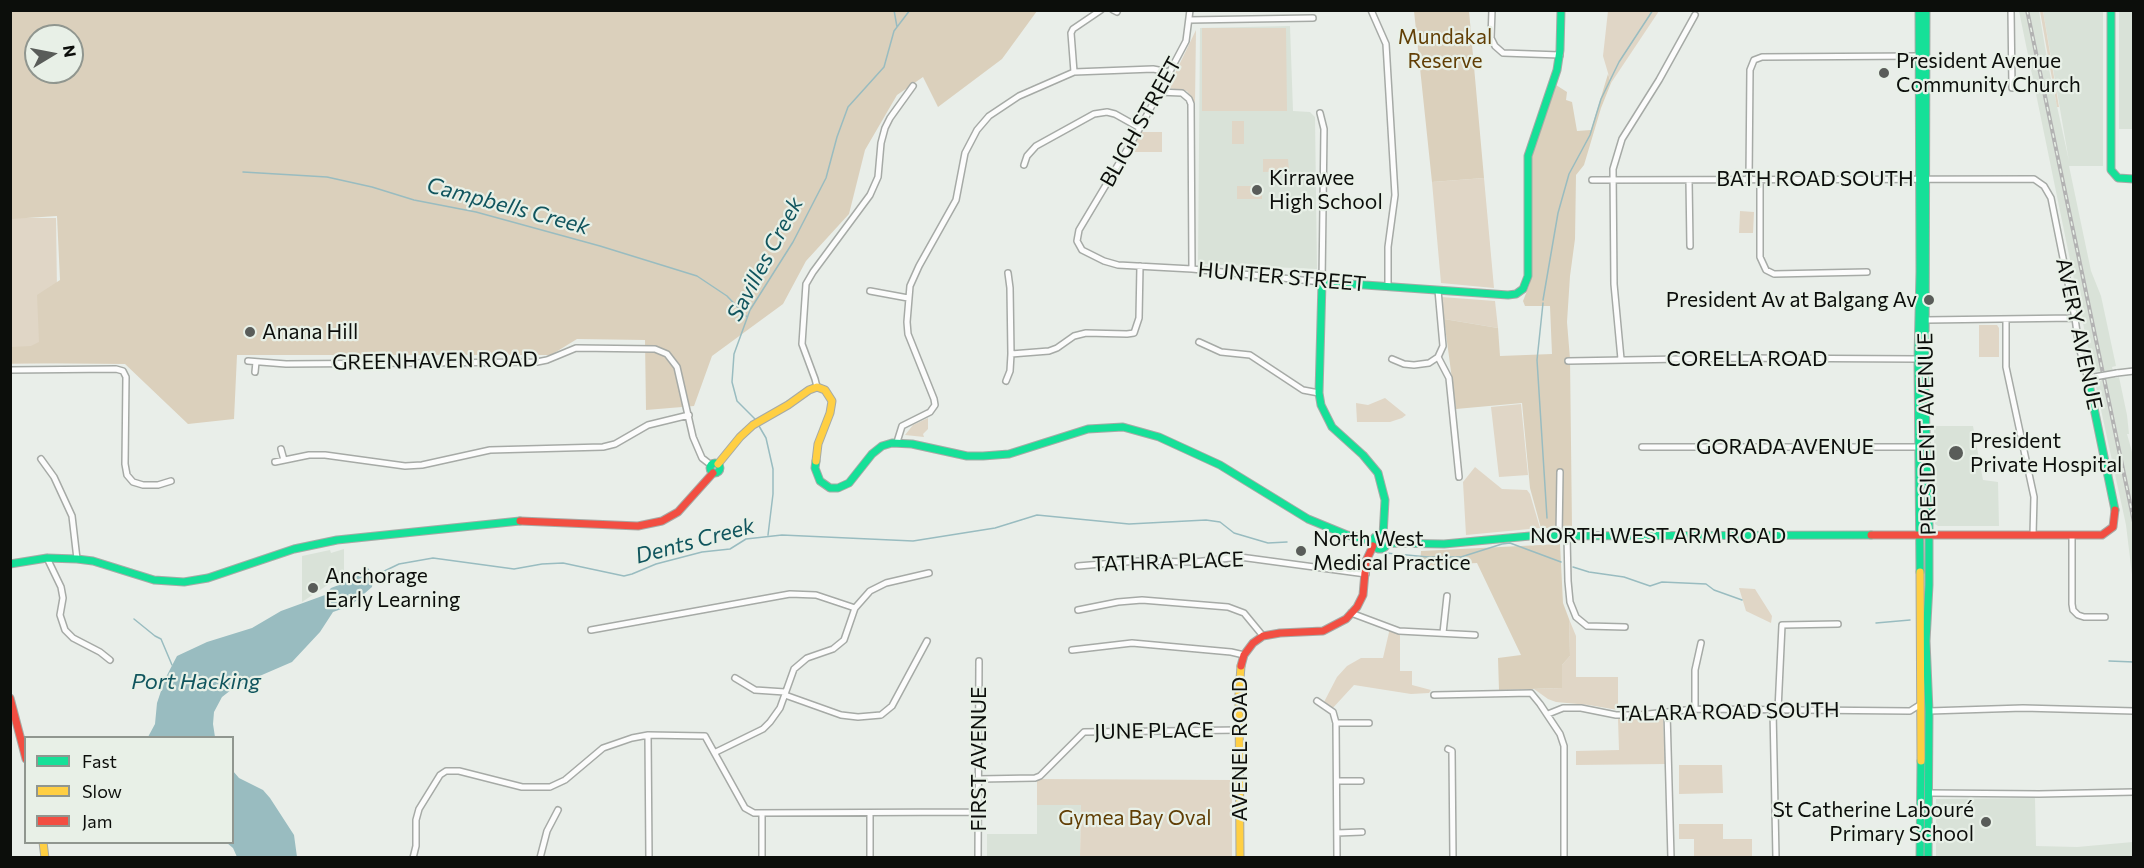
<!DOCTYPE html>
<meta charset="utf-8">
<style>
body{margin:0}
#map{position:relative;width:2144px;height:868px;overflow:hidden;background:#e9eee9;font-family:Commissioner,sans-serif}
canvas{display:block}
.frame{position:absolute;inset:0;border:12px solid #0c0e0b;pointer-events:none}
.legend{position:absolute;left:24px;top:736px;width:210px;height:108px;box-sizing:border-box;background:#e8f0e7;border:2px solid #90968f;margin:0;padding:8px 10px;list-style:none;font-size:18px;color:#0c0e0b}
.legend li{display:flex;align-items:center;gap:12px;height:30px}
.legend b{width:30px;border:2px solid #90968f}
.north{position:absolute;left:24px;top:24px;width:60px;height:60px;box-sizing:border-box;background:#e8f0e7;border:2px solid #90968f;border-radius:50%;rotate:80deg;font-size:16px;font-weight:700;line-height:24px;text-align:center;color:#0c0e0b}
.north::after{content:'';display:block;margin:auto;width:21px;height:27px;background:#595c59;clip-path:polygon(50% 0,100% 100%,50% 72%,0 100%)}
</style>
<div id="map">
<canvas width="2144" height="868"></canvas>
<div class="frame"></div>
<ul class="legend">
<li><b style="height:8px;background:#16e098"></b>Fast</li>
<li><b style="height:8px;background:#ffcf43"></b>Slow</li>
<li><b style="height:8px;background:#f24e42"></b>Jam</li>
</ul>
<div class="north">N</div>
</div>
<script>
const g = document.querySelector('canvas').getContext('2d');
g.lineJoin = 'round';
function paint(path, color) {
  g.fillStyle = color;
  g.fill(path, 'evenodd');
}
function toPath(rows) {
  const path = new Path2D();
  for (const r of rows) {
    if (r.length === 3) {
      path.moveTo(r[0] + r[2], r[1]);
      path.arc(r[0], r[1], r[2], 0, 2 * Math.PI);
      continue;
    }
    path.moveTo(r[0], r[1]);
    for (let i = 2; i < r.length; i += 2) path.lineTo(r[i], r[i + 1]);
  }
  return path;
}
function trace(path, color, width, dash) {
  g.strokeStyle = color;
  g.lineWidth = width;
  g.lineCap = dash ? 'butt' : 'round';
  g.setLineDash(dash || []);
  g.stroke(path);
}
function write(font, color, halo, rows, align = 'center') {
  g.font = font + ' Commissioner,sans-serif';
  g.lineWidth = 4.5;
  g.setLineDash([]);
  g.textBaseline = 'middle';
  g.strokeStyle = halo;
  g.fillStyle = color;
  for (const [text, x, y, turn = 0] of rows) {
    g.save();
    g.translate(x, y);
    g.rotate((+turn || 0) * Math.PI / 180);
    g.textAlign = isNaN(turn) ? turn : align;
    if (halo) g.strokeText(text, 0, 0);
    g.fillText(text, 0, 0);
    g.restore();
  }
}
paint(toPath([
 [2019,11,2039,11,2048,65,2069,161,2043,11,2103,11,2103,166,2069,166,2091,271,2101,296,2116,366,2112,367,2115,378,2119,377,2127,415,2129,434,2127,434,2134,459,2133,583,2126,525,2095,382,2101,381,2100,371,2093,372],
 [2119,11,2133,11,2133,129,2119,129],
 [1290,26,1293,111,1310,112,1315,117,1317,269,1198,264,1200,28],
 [1934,426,1973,426,1983,480,1998,482,1999,526,1938,526,1935,524],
 [344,549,344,574,302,602,302,556,330,550,331,553],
 [2035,798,2036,846,2077,847,2133,842,2133,857,1936,857,1936,799],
 [1037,805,1081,805,1080,857,987,858,987,834,1037,834]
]), '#d9e2d8');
paint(toPath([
 [1608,11,1659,11,1611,83,1603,56],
 [2040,11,2043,11,2059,107,2057,107],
 [1202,28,1286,28,1287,111,1202,111],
 [1196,30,1195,103,1187,91,1168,88],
 [1232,121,1244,121,1244,144,1232,144],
 [1137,132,1162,132,1162,152,1126,152],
 [1263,159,1288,159,1289,171,1263,172],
 [1484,178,1494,288,1441,283,1432,182],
 [1237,186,1262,186,1262,199,1237,199],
 [1740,211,1754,212,1753,233,1739,233],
 [11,218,56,218,58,363,11,364],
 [1441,297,1495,301,1498,328,1444,319],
 [1997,325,1999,328,1999,357,1979,357,1979,325],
 [1385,398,1406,415,1402,418,1390,422,1357,422,1356,403,1368,405],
 [1521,404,1528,475,1499,477,1491,407],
 [928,418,928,429,923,434,924,437,905,435,913,425],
 [1475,467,1502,489,1527,490,1530,494,1540,528,1466,535,1463,482],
 [1739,588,1755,589,1772,616,1771,623,1746,611],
 [1569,619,1576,636,1576,677,1618,677,1618,710,1589,705,1556,702,1548,699,1534,689,1562,688,1562,665,1570,656],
 [1390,628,1400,631,1400,671,1412,671,1412,685,1431,690,1429,693,1411,694,1354,685,1331,710,1323,704,1337,677,1347,666,1361,658,1383,658],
 [1663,718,1665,764,1576,765,1576,751,1619,750,1618,719],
 [1679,765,1722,765,1723,793,1679,794],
 [1040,779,1232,780,1232,857,1080,857,1081,805,1037,805,1037,781],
 [1679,824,1723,824,1723,839,1752,839,1752,857,1694,857,1694,839,1679,839]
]), '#e0d6c6');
paint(toPath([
 [11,11,1037,11,1002,59,938,107,923,77,897,95,865,150,849,214,806,261,783,304,712,356,694,406,646,410,645,340,577,339,551,355,237,355,234,419,188,424,125,364,11,363,11,347,31,346,39,342,37,295,60,280,57,216,11,219],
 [36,36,72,36,72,72,36,72],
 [1414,11,1469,11,1484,178,1432,182],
 [1608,74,1611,83,1601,108,1584,165,1576,175,1575,239,1570,276,1567,322,1570,359,1572,528,1541,528,1530,488,1522,403,1456,409,1444,319,1498,328,1500,356,1552,354,1550,306,1525,306,1523,301,1530,283,1530,156,1556,85,1567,92,1566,100,1572,102,1577,131,1591,130],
 [1560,544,1563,603,1569,619,1570,656,1562,665,1562,688,1499,690,1498,658,1521,655,1477,563,1420,566,1421,551]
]), '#dbd0bc');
paint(toPath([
 [368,568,373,576,372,587,350,606,333,612,320,632,292,662,248,681,231,690,222,697,214,712,213,724,215,737,148,737,155,724,157,703,165,679,177,656,207,642,252,628,281,611,325,595,331,588,349,581,353,574],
 [233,771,239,778,263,790,270,798,294,835,297,857,237,857,233,848,227,843,232,842]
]), '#99bcc0');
trace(toPath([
 [894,10,897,27],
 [243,172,327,177,372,187,414,200,476,212,600,246,697,276,727,296,747,317],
 [1543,300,1558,213,1569,174,1590,135,1601,99,1619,62,1653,10],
 [1543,303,1537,360,1547,518],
 [755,419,737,401,732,382,734,354,750,310,793,242,826,178,837,137,848,107,884,67,894,31,910,10],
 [759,426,766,438,773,469,773,494,768,535],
 [1386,553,1428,557,1461,557,1502,544,1510,543,1561,562],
 [1573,567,1589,572,1624,577,1650,586,1662,582,1706,584,1714,590,1742,600],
 [372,577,399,564,433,558,514,569,542,564,563,563,624,576,632,574,656,564,702,552,730,549,746,539,782,535,913,541,995,528,1037,515,1129,524,1206,520,1220,522,1234,533,1268,543,1287,542],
 [134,619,155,636,161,639,172,665],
 [1876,623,1910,620],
 [2109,661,2134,662]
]), '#99bcc0', 1.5);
const street = toPath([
 [1113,10,1117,12],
 [1190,10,1186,41,1140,128,1079,230,1077,241,1082,250,1104,261,1118,265,1192,269,1322,282,1324,129,1320,113],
 [1371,10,1386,44,1395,195,1388,247,1388,286],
 [1492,10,1491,38,1495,46,1503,53,1560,55],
 [2011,10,2012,88],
 [1189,20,1313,18],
 [1074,72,1071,33,1073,29,1101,10],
 [1159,92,1182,93,1189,99,1191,104,1192,269],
 [1024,165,1027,156,1036,146,1094,114,1107,112,1115,114,1140,128],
 [1749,179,1750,70,1754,60,1762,57,1919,56],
 [1760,179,1760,257,1766,270,1774,274,1867,272],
 [1592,180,2034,179,2044,186,2051,198,2075,318,2079,347,2088,379,2091,378],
 [1689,180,1690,246],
 [1008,273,1010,288,1011,354],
 [870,291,908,298],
 [1926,320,2075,318],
 [2006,320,2006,367,2034,497,2033,535],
 [1199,342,1221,352,1250,355,1303,390,1319,393],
 [1438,357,1449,378,1459,477],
 [1392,359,1404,364,1414,365,1429,363,1438,357,1443,346,1438,290],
 [1621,359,1614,284,1613,169,1622,139,1659,80,1695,15],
 [248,361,286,364,537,362,547,360,576,348,655,349,667,354,677,367,693,437,702,458,711,465],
 [1568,361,1740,358,1918,359],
 [10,370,116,369,123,371,126,377,125,464,127,475,133,482,143,485,158,485,171,481],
 [255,372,256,362],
 [2117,373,2134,371],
 [1006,381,1010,371,1011,354,1049,351,1057,348,1074,336,1086,333,1127,334,1134,333,1139,318,1140,266],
 [817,387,815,379,802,344,806,284,813,272,870,195,878,177,881,143,885,128,890,118,913,86],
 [897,442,902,426,930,412,935,405,934,399,908,334,907,322,910,286,919,266,956,200,965,153,977,130,989,116,1019,96,1074,72,1153,69,1169,72],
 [1642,447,1920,447],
 [281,449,284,460],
 [41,459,54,477,72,516,77,559],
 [275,462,309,455,325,455,405,466,422,465,490,450,603,447,615,444,648,425,689,415],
 [1559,536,1560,472],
 [1567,536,1568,581,1570,602,1576,617,1587,626,1625,627],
 [2072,536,2072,604,2073,610,2078,615,2084,617,2105,617],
 [47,558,61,587,63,598,60,615,65,630,73,638,100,652,110,660],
 [1078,566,1138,561,1194,562,1240,557,1366,574],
 [1078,610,1118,602,1142,600,1228,607,1244,613,1263,636],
 [1351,613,1399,631,1475,635],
 [591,630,790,594,816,595,855,608],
 [1443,633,1447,596],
 [1072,650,1132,643,1231,652,1244,655],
 [735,678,755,690,785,692],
 [785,695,841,715,858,717,881,715,892,706,927,641],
 [1434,695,1531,693,1540,704,1560,734,1564,746,1564,858],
 [1317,701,1333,712,1336,723,1337,858],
 [1695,709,1695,670,1701,643],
 [1773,710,1776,858],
 [1778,710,1782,625,1838,624],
 [1929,711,2023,708,2134,711],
 [1667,712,1671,858],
 [1548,714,1563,708,1581,708,1616,715,1639,715,1695,709,1910,711,1921,704],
 [1336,723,1369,723],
 [648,735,649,858],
 [1448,749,1452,751,1453,858],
 [716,752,763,729,770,722,780,708,794,669,807,658,833,649,844,640,855,608,870,591,886,583,929,573],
 [980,779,1035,778,1040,776,1084,732,1240,730],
 [1337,781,1361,781],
 [1929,793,2039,794,2134,792],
 [870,813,870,858],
 [762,814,762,858],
 [1337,833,1362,832],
 [413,858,416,846,416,820,419,809,440,775,446,771,459,771,522,787,550,787,565,780,603,748,632,738,648,735,705,736,745,808,754,813,978,812],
 [540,858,547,831,558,810],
 [978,858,979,661]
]);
const fast = toPath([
 [1919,10,1920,272,1918,359,1920,572],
 [1926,10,1925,398,1929,524,1929,585,1926,641,1929,711,1928,858],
 [2111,10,2111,170,2118,178,2134,179],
 [2088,379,2115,510],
 [816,461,815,468,820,481,830,488,838,488,849,483,872,454,882,446,892,443,912,444,967,456,983,456,1009,454,1088,429,1123,427,1159,437,1220,465,1308,519,1347,535,1373,541],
 [715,468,5],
 [1380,542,7],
 [1383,536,1385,500,1378,473,1363,455,1332,427,1321,405,1319,393,1322,282,1508,295,1516,294,1523,289,1528,276,1528,156,1557,70,1560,50,1561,10],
 [1387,543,1444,544,1530,536,1871,535],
 [10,564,47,558,77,559,93,561,154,580,184,582,208,578,294,549,337,540,520,521],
 [1920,858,1921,761]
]);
const slow = toPath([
 [718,464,740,437,753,425,788,405,809,390,817,387,825,390,832,401,830,413,818,444,816,461],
 [1920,572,1921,761],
 [43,842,45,858],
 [1240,858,1239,693,1241,666]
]);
const jam = toPath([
 [520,521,638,526,662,521,678,512,713,473],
 [1871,535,2102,535,2113,527,2115,510],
 [1241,666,1244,655,1253,643,1263,636,1280,633,1323,631,1346,619,1357,607,1363,595,1366,561,1373,546],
 [10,698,26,759]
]);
trace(street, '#a6aaa6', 8);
trace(fast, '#a6aaa6', 9);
trace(slow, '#a6aaa6', 9);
trace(jam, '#a6aaa6', 9);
trace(street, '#fcfcfc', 5);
trace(fast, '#16e098', 7);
trace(slow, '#ffcf43', 7);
trace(jam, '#f24e42', 7);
const rail = toPath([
 [2027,10,2134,522]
]);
trace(rail, '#b2b2b2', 4);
trace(rail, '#e8f0e7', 1.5, [4.5]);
const streetBridge = toPath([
 [2094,377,2117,373]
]);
trace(streetBridge, '#a6aaa6', 8, []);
trace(streetBridge, '#fcfcfc', 5);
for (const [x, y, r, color] of [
 [1884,73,6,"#595c59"],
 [1257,190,6,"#595c59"],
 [1929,300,6,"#595c59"],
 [250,332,6,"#595c59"],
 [1956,453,8,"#595c59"],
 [1301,551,6,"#595c59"],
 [313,588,6,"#595c59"],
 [1986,822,6,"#595c59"]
]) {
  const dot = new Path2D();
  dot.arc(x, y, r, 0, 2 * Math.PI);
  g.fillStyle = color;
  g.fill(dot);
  trace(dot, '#e8f0e7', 2);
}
write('21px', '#613e05', '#e8f0e7', [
 ["Mundakal",1445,37],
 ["Reserve",1445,61],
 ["Gymea Bay Oval",1135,818]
]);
write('21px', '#0c0e0b', '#e8f0e7', [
 ["President Avenue",1896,61],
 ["Community Church",1896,85],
 ["Kirrawee",1269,178],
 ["High School",1269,202],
 ["President Av at Balgang Av",1917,300,"right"],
 ["Anana Hill",262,332],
 ["President",1970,441],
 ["Private Hospital",1970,465],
 ["North West",1313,539],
 ["Medical Practice",1313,563],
 ["Anchorage",325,576],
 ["Early Learning",325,600],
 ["St Catherine Labouré",1974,810,"right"],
 ["Primary School",1974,834,"right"]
], 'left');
write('21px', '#0c0e0b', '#e8f0e7', [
 ["BLIGH STREET",1141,122,-61],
 ["BATH ROAD SOUTH",1815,179],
 ["HUNTER STREET",1282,277,5],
 ["AVERY AVENUE",2079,334,78],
 ["CORELLA ROAD",1747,359],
 ["GREENHAVEN ROAD",435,361,-1],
 ["PRESIDENT AVENUE",1927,434,-91],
 ["GORADA AVENUE",1785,447],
 ["NORTH WEST ARM ROAD",1658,536],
 ["TATHRA PLACE",1168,562,-2],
 ["TALARA ROAD SOUTH",1728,712,-1],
 ["JUNE PLACE",1154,731,-1],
 ["AVENEL ROAD",1240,749,-90],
 ["FIRST AVENUE",979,759,-90]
]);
write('italic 22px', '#11555e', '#e8f0e7', [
 ["Campbells Creek",508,206,15],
 ["Savilles Creek",765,259,-62],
 ["Dents Creek",695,541,-15],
 ["Port Hacking",196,682]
]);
</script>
